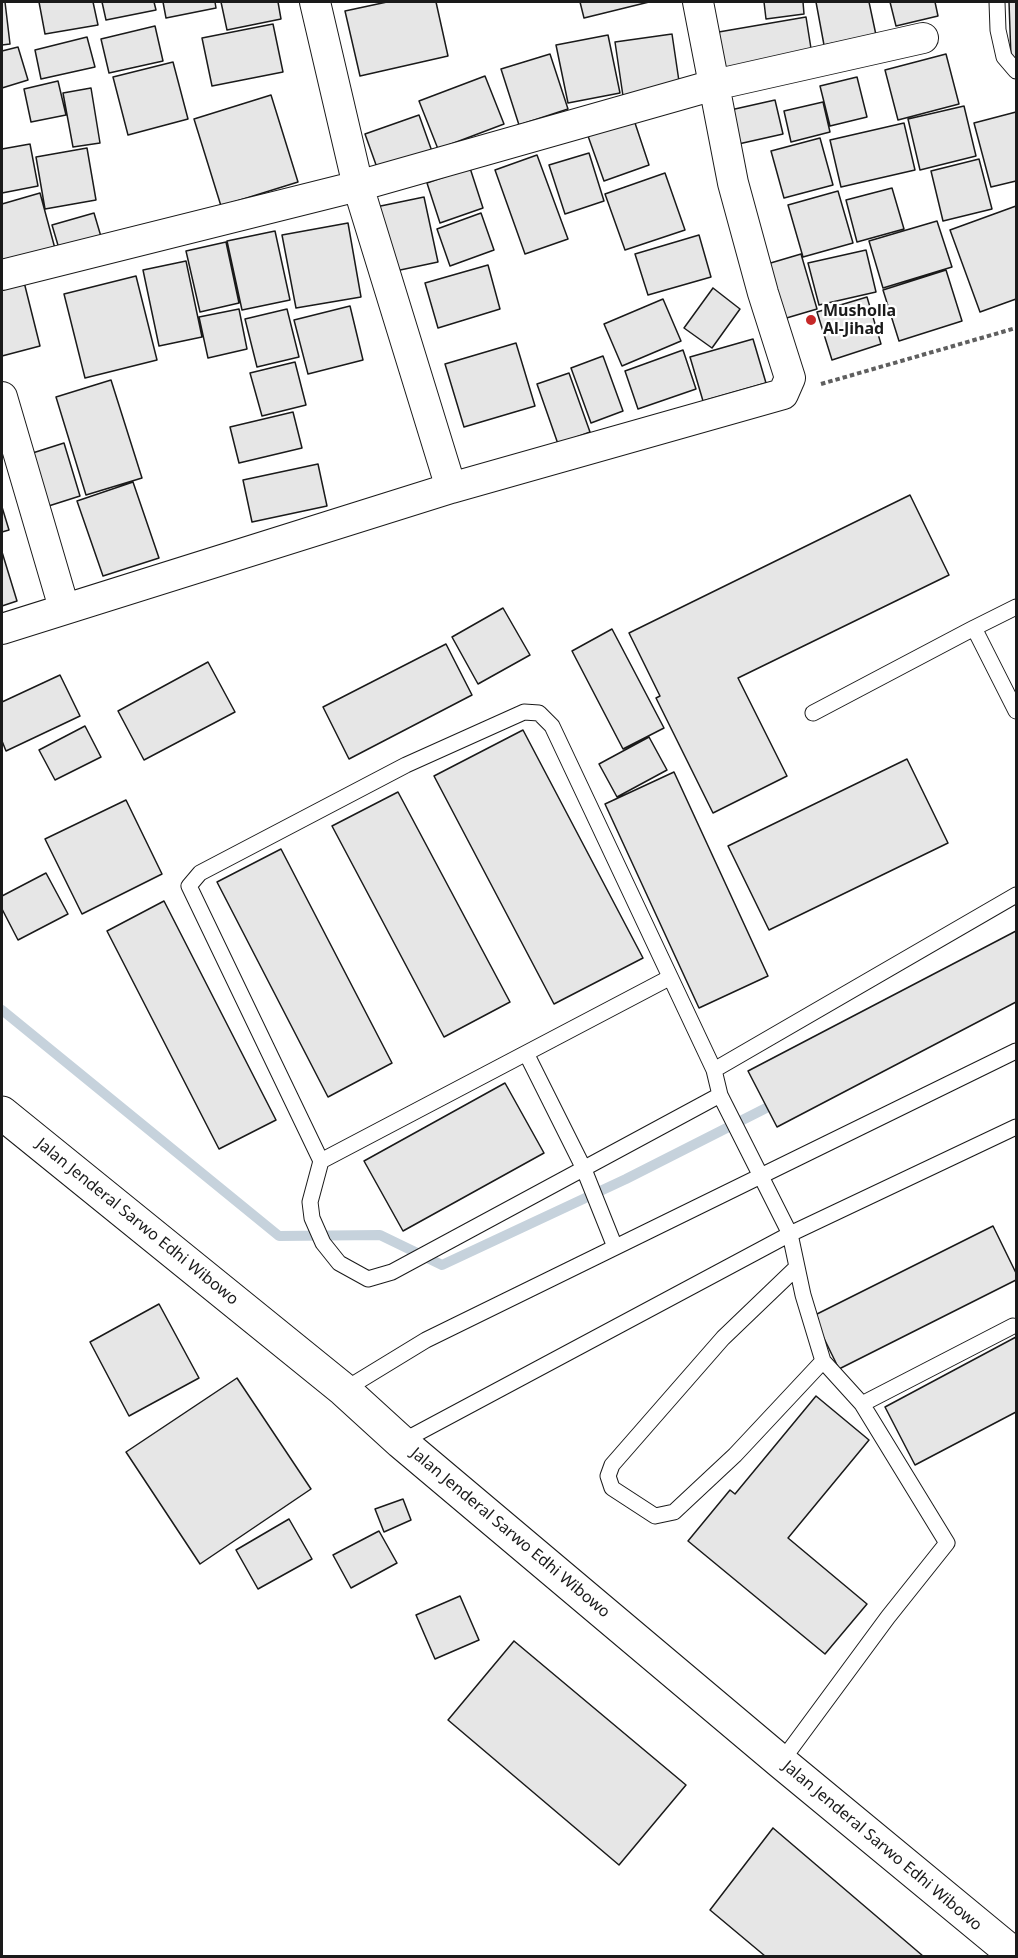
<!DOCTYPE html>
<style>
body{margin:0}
#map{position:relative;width:1018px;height:1958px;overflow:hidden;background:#fff;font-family:"Noto Sans",sans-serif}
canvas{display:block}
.frame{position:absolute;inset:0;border:3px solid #1a1a1a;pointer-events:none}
</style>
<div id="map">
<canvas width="1018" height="1958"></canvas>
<div class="frame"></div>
</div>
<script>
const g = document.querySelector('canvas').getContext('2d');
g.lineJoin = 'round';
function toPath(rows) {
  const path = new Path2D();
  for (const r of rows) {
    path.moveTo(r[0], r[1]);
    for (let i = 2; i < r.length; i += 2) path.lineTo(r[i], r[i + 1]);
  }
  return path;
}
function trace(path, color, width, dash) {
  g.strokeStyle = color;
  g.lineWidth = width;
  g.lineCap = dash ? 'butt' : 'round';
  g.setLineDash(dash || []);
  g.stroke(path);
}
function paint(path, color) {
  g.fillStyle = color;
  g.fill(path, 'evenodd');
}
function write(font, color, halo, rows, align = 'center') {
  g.font = font + ' "Noto Sans",sans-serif';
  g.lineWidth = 4.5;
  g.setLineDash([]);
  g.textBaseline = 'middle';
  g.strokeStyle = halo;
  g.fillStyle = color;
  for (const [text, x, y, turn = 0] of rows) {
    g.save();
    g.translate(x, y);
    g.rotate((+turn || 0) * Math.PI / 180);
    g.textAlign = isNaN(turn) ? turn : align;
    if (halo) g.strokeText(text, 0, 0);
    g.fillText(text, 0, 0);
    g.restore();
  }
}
trace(toPath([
 [2,1010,279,1236,380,1235,442,1265,626,1179,778,1102]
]), '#c6d2dc', 10);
const building = toPath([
 [2,2,5,2,10,44,2,45,2,2],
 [39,2,93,2,98,25,45,34,39,2],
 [102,2,154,2,156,10,106,20,102,2],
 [163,2,215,2,216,8,166,18,163,2],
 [221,2,278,2,281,19,227,30,221,2],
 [387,2,436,2,448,56,360,76,345,11,387,2],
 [580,2,649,2,584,18,580,2],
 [764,2,803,2,804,14,766,19,764,2],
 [816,2,869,2,876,35,824,45,816,2],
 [890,2,935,2,938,16,896,26,890,2],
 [1009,2,1016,2,1016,58,1011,58,1009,2],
 [806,17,813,61,715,77,707,34,806,17],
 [273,24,283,72,212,86,202,38,273,24],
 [155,26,163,61,109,73,101,39,155,26],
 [672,34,680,88,623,96,615,42,672,34],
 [608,35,620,93,568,103,556,45,608,35],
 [87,37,95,67,41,79,35,50,87,37],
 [18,47,28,80,2,88,2,51,18,47],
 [550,54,568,109,519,125,501,69,550,54],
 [946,54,959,104,898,120,885,70,946,54],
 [173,62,188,119,128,135,113,77,173,62],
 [485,76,504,124,438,149,419,101,485,76],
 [857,77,867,117,830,126,820,86,857,77],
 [58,81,66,115,31,122,24,89,58,81],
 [91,88,100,143,73,147,63,93,91,88],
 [271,95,298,182,221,206,194,119,271,95],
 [775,100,783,134,734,145,726,111,775,100],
 [823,102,830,132,791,142,784,111,823,102],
 [964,106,976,156,920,170,908,119,964,106],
 [1016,112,1016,181,991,187,974,123,1016,112],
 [419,115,434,157,380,176,365,134,419,115],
 [634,120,649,165,604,181,588,136,634,120],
 [904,123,915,170,841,187,830,140,904,123],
 [820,138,833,185,784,198,771,151,820,138],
 [30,144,38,186,2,193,2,149,30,144],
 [87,148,96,200,45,209,36,157,87,148],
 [589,153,604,201,565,214,549,165,589,153],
 [537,155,568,239,525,254,495,170,537,155],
 [979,159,992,209,943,221,931,171,979,159],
 [470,168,483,208,440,223,427,183,470,168],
 [665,173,685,230,625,250,605,194,665,173],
 [892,188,904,229,857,242,846,200,892,188],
 [838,191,853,243,803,257,788,205,838,191],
 [40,193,57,256,2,271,2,204,40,193],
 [424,197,438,262,386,273,371,208,424,197],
 [1016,206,1016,299,980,312,950,230,1016,206],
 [94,213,102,240,60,252,52,225,94,213],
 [481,213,494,250,450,266,437,229,481,213],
 [937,221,952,267,883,288,869,241,937,221],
 [348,223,361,297,296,308,282,235,348,223],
 [275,231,290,300,242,310,227,241,275,231],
 [699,235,711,277,648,295,635,254,699,235],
 [226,242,239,303,200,312,186,251,226,242],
 [866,250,876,292,819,305,808,263,866,250],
 [801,254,817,309,773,322,757,267,801,254],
 [186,261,202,337,159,346,143,270,186,261],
 [488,265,500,309,438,328,425,283,488,265],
 [946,270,962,321,899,341,883,290,946,270],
 [136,276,157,360,85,378,64,294,136,276],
 [24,282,40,346,2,356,2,287,24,282],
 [713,288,740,309,712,348,684,328,713,288],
 [867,297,881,344,832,360,817,312,867,297],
 [663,299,681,341,622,366,604,324,663,299],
 [350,306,363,360,308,374,294,320,350,306],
 [239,309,247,349,208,358,199,317,239,309],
 [287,309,299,357,257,367,245,319,287,309],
 [753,339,766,383,703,401,690,357,753,339],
 [516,343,535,406,464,427,445,364,516,343],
 [683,350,696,389,638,409,625,371,683,350],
 [603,356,623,411,591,423,571,368,603,356],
 [295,362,306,405,262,416,250,373,295,362],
 [569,373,590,432,558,444,537,384,569,373],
 [111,380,142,478,86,495,56,397,111,380],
 [293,412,302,448,239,463,230,427,293,412],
 [64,443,80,496,36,510,20,457,64,443],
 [318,464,327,506,252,522,243,480,318,464],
 [133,482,159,558,103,576,77,501,133,482],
 [910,495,949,575,738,678,787,776,713,813,656,698,660,696,629,633,910,495],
 [2,507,9,530,2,532,2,507],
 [2,552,17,601,2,606,2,552],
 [503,608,530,655,478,684,452,637,503,608],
 [612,629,664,728,623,749,572,651,612,629],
 [446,644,472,695,349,759,323,707,446,644],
 [208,662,235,712,144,760,118,711,208,662],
 [60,675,80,716,6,751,2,741,2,702,60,675],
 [85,726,101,757,55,780,39,750,85,726],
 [523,730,643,958,554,1004,434,776,523,730],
 [649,737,667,770,617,797,599,764,649,737],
 [907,759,948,843,769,930,728,846,907,759],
 [674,772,768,976,699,1008,605,804,674,772],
 [398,792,510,1002,444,1037,332,826,398,792],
 [126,800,162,874,82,914,45,839,126,800],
 [281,849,392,1063,328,1097,217,882,281,849],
 [46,873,68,914,18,940,2,909,2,896,46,873],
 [164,901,276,1120,219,1149,107,931,164,901],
 [1016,931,1016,1002,777,1127,748,1071,1016,931],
 [505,1083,544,1153,403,1231,364,1161,505,1083],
 [993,1226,1016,1273,1016,1280,839,1369,813,1316,993,1226],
 [159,1304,199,1378,129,1416,90,1342,159,1304],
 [1016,1337,1016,1412,915,1465,885,1407,1016,1337],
 [237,1378,311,1489,200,1564,126,1452,237,1378],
 [816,1396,869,1440,788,1538,867,1604,825,1654,688,1541,730,1490,735,1494,816,1396],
 [403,1499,411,1520,384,1532,375,1509,403,1499],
 [289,1519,312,1559,258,1589,236,1550,289,1519],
 [379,1531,397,1563,351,1588,333,1555,379,1531],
 [460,1596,479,1640,435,1659,416,1615,460,1596],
 [514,1641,686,1785,619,1865,448,1720,514,1641],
 [773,1828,923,1956,765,1956,710,1910,773,1828]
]);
paint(building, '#e6e6e6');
trace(building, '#1a1a1a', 1.5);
const lane = toPath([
 [997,2,998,30,1004,57,1016,71],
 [1016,607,974,628,1016,711],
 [813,713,974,628],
 [527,1055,583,1167,615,1247],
 [714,1070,1016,895],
 [720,1095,392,1272,368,1279,339,1263,323,1243,312,1218,310,1202,321,1161,189,886,200,873,406,765,524,712,539,713,552,726,714,1070,720,1095,790,1234,803,1295,823,1361,735,1455,674,1512,655,1516,612,1488,608,1476,612,1465,723,1338,797,1267],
 [321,1161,669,978],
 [344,1390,426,1340,1016,1051],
 [862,1404,1013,1326],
 [401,1442,790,1234,1016,1127],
 [781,1762,888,1617,947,1543,862,1404,823,1361]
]);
const street = toPath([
 [315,2,358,186,451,488],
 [2,275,358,186,714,85,923,38],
 [2,397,64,608],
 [2,629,451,488,783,394,790,378,763,293,733,183,698,2]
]);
const primary = toPath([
 [2,1113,344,1390,401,1442,781,1762,1016,1956]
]);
trace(lane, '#1a1a1a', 17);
trace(street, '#1a1a1a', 32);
trace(primary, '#1a1a1a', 35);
trace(toPath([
 [821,384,1016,328]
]), '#5f5f5f', 4, [4.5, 3]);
trace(lane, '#fff', 15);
trace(street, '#fff', 30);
trace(primary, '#fff', 33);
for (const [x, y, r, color] of [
 [811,320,6,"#c62828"]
]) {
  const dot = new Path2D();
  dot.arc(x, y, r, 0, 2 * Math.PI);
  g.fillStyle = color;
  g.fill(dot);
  trace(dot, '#fff', 2);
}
write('bold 16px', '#1a1a1a', '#fff', [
 ["Musholla",823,311],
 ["Al-Jihad",823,329]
], 'left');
write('16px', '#1a1a1a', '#fff', [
 ["Jalan Jenderal Sarwo Edhi Wibowo",137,1222,39],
 ["Jalan Jenderal Sarwo Edhi Wibowo",510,1533,40],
 ["Jalan Jenderal Sarwo Edhi Wibowo",882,1846,40]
]);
</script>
